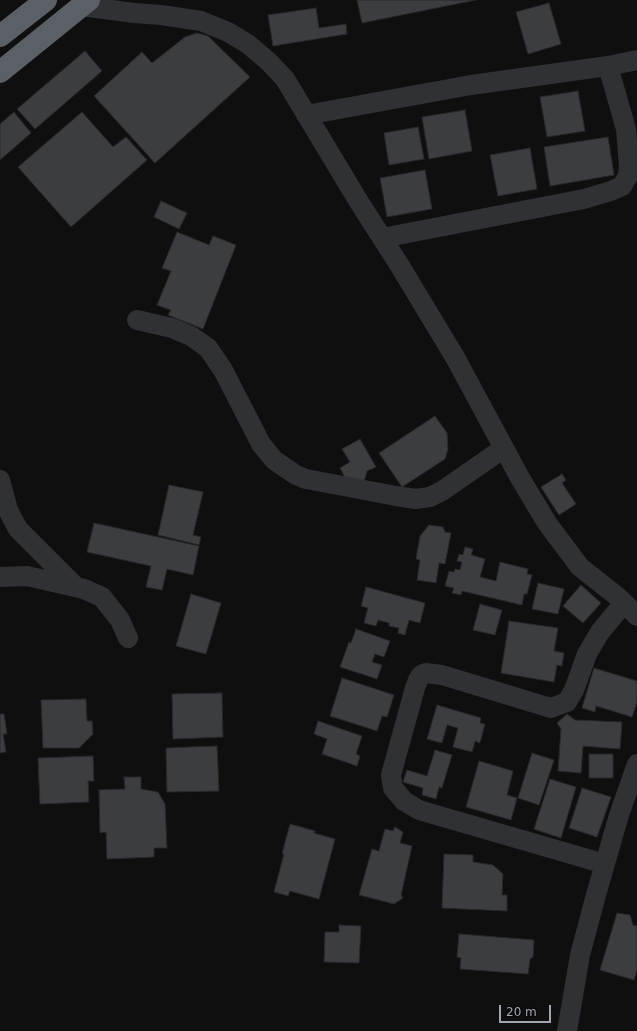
<!DOCTYPE html>
<style>
body{margin:0}
#map{position:relative;width:637px;height:1031px;overflow:hidden;background:#0f0f10;font-family:"DejaVu Sans",sans-serif}
canvas{display:block}
.scale{position:absolute;left:499px;top:1005px;width:52px;height:18px;box-sizing:border-box;border:2px solid #9fa7b2;border-top:0;padding-left:5px;font-size:12px;line-height:14px;white-space:nowrap;color:#9fa7b2;-webkit-text-stroke:3px #0a0a0b;paint-order:stroke}
</style>
<div id="map">
<canvas width="637" height="1031"></canvas>
<div class="scale">20 m</div>
</div>
<script>
const g = document.querySelector('canvas').getContext('2d');
g.lineJoin = 'round';
function paint(path, color) {
  g.fillStyle = color;
  g.fill(path, 'evenodd');
}
function toPath(rows) {
  const path = new Path2D();
  for (const r of rows) {
    path.moveTo(r[0], r[1]);
    for (let i = 2; i < r.length; i += 2) path.lineTo(r[i], r[i + 1]);
  }
  return path;
}
function trace(path, color, width, dash) {
  g.strokeStyle = color;
  g.lineWidth = width;
  g.lineCap = dash ? 'butt' : 'round';
  g.setLineDash(dash || []);
  g.stroke(path);
}
const building = toPath([
 [357,0,476,0,362,23,357,0],
 [549,3,561,44,528,54,516,12,549,3],
 [316,8,319,28,346,24,347,34,273,46,268,15,316,8],
 [197,33,208,36,250,77,155,163,94,96,142,52,152,63,185,37,197,33],
 [85,51,102,71,35,129,17,109,85,51],
 [578,91,585,131,547,137,540,97,578,91],
 [465,110,472,151,429,159,422,117,465,110],
 [14,112,31,133,0,160,0,124,14,112],
 [82,112,113,147,126,137,147,160,71,227,18,167,82,112],
 [418,127,424,159,389,165,384,133,418,127],
 [608,137,614,175,550,186,544,147,608,137],
 [530,148,537,189,498,196,490,155,530,148],
 [425,170,432,209,387,217,380,178,425,170],
 [161,201,187,213,179,229,154,217,161,201],
 [177,232,209,245,213,236,236,245,203,329,168,315,171,310,157,305,171,271,162,268,177,232],
 [435,416,447,433,448,449,445,459,402,487,379,453,435,416],
 [360,439,376,467,367,471,364,482,348,483,340,468,350,462,342,449,360,439],
 [562,474,566,480,562,483,576,504,559,515,541,487,562,474],
 [169,485,203,492,193,535,201,537,199,545,158,535,169,485],
 [94,523,199,546,193,575,167,569,162,590,146,587,151,566,87,552,94,523],
 [429,525,443,527,445,532,451,533,445,564,439,563,436,583,417,580,420,560,416,559,420,536,429,525],
 [465,547,473,549,471,555,485,559,480,577,496,581,500,562,528,569,527,574,532,575,527,594,524,594,522,605,462,591,461,595,452,593,454,588,445,586,449,571,454,572,455,569,460,570,462,562,457,561,459,554,463,555,465,547],
 [538,583,564,589,558,614,532,609,538,583],
 [581,585,601,603,583,623,563,606,581,585],
 [366,587,425,603,420,623,409,620,405,635,398,633,399,628,389,626,389,623,378,620,376,626,364,623,368,608,361,606,366,587],
 [191,594,221,603,206,654,176,646,191,594],
 [480,604,502,610,495,635,473,630,480,604],
 [509,621,558,628,554,651,564,653,562,666,557,665,554,682,501,673,509,621],
 [356,629,390,641,384,657,375,654,372,662,382,665,377,679,340,667,349,642,351,643,356,629],
 [594,668,637,681,637,702,632,717,596,706,595,712,582,708,594,668],
 [342,678,394,695,387,717,382,716,377,731,330,716,342,678],
 [222,693,223,737,173,739,172,694,222,693],
 [86,699,87,721,92,721,93,734,79,748,43,748,41,700,86,699],
 [437,705,481,718,480,723,485,724,480,743,475,741,472,752,453,747,458,728,447,725,442,743,427,739,437,705],
 [0,714,4,714,7,734,3,734,6,752,0,753,0,714],
 [567,714,575,720,622,722,620,749,583,746,581,773,558,771,561,729,557,723,567,714],
 [318,721,362,736,356,754,360,756,357,766,322,754,327,739,314,734,318,721],
 [217,746,219,791,167,792,166,748,217,746],
 [435,750,452,755,442,788,439,787,436,799,422,795,423,788,403,782,407,770,427,776,435,750],
 [532,753,554,760,539,805,518,798,532,753],
 [589,754,613,754,613,778,589,778,589,754],
 [93,756,94,781,88,781,89,802,40,804,38,758,93,756],
 [479,761,513,771,507,795,517,798,511,820,466,807,479,761],
 [124,777,141,777,141,789,158,792,165,804,167,848,154,848,154,857,107,859,106,832,100,833,99,790,125,789,124,777],
 [550,779,576,787,561,838,534,829,550,779],
 [582,788,611,797,597,837,569,828,582,788],
 [290,824,315,831,314,833,335,839,319,899,290,891,288,896,274,892,284,854,282,854,290,824],
 [395,827,403,832,400,843,412,846,401,895,403,898,394,904,359,895,372,849,379,851,385,829,393,831,395,827],
 [444,854,473,855,473,862,493,865,503,874,502,895,507,895,507,911,442,908,444,854],
 [617,913,630,915,633,925,637,926,637,970,634,980,600,970,617,913],
 [339,925,361,926,359,963,324,962,325,932,339,932,339,925],
 [459,934,534,940,533,957,530,959,528,974,460,969,461,958,457,957,459,934]
]);
paint(building, '#3b3d40');
trace(building, '#29292c', 1);
trace(toPath([
 [82,6,134,13,161,15,201,21,228,32,248,44,269,62,285,79,359,202,400,266,456,359,520,478,547,523,580,567,618,597,637,616],
 [306,115,471,85,608,66,637,60],
 [382,238,584,199,611,191,622,186,628,176,629,166,626,129,608,66],
 [137,320,172,328,191,336,208,348,223,370,261,444,274,460,296,475,306,479,396,496,415,499,430,497,442,491,504,448],
 [0,480,8,510,18,529,75,586],
 [0,577,27,576,84,589,102,597,120,620,128,638],
 [605,864,419,810,404,801,393,788,391,775,415,688,418,680,421,675,426,673,442,675,551,708,567,702,574,690,587,654,600,632,624,603],
 [567,1031,580,955,596,895,619,815,637,764]
]), '#303135', 20);
trace(toPath([
 [0,36,46,0],
 [0,72,89,0]
]), '#5b5f66', 22);
</script>
